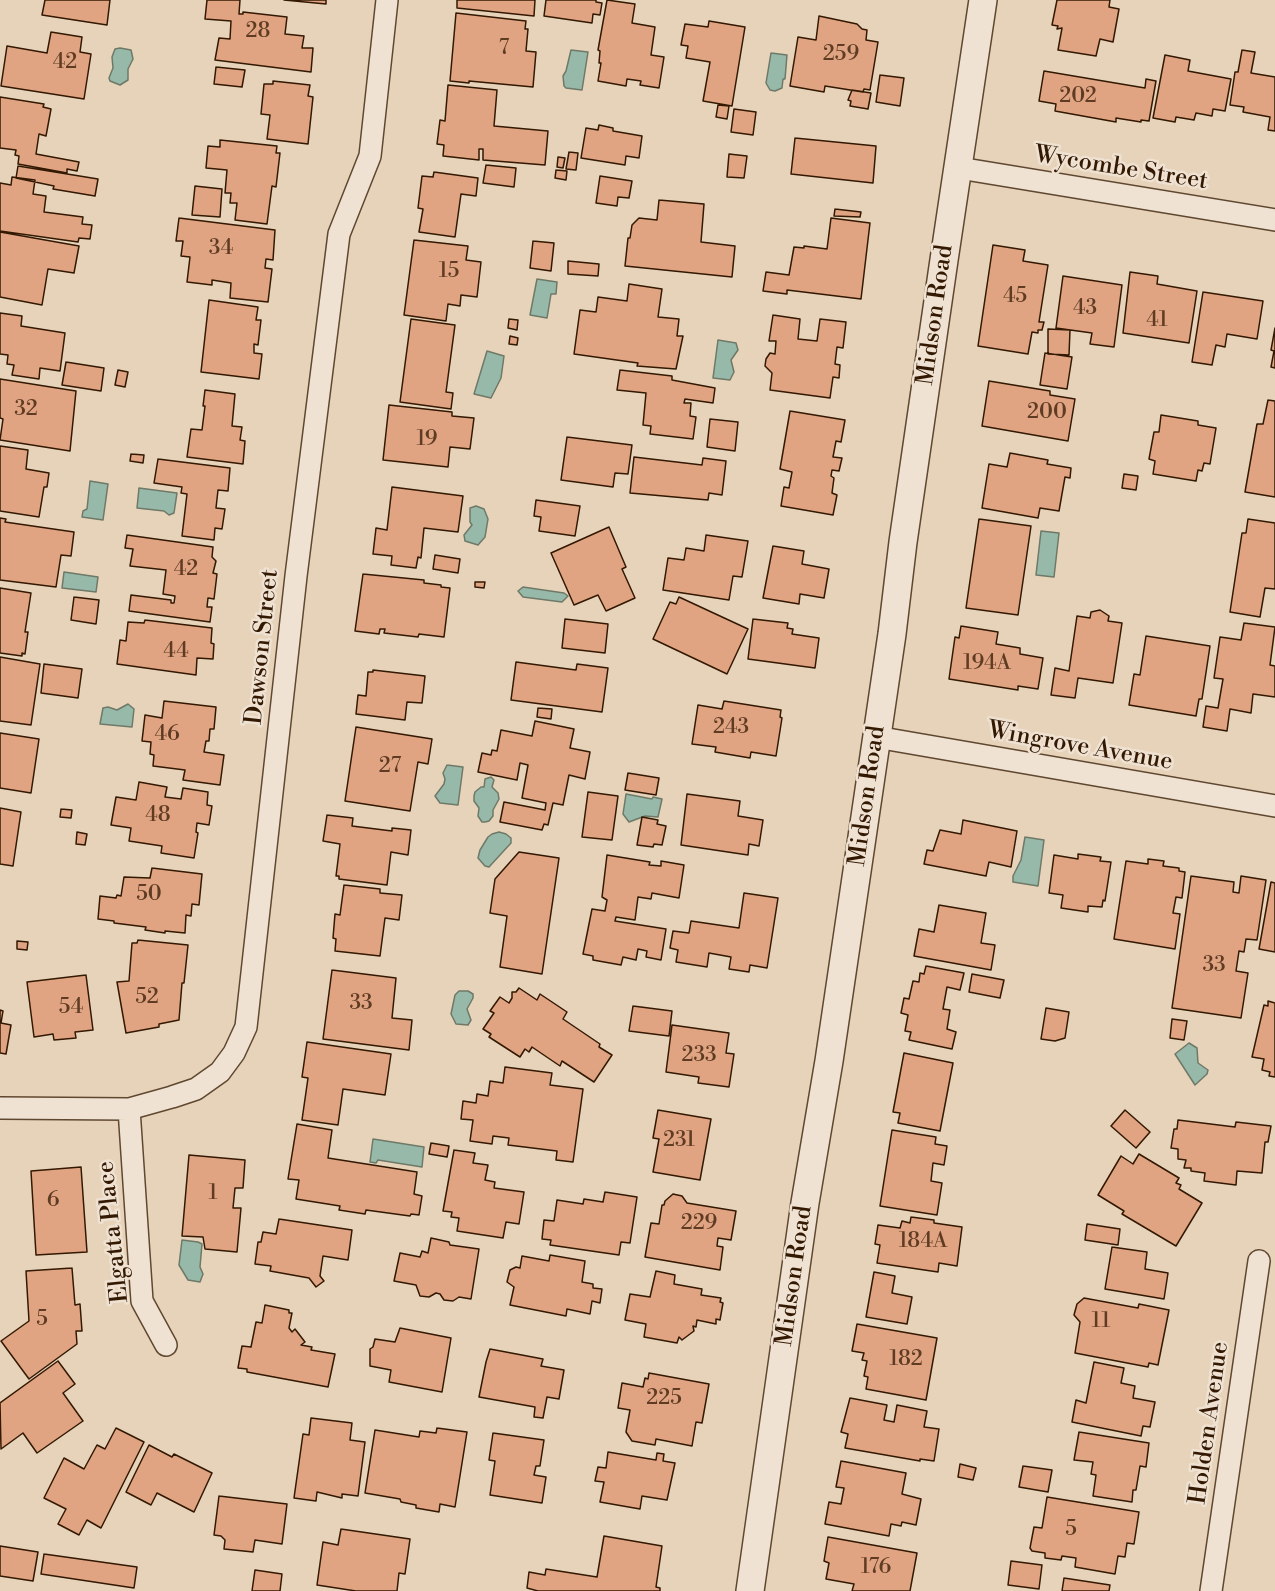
<!DOCTYPE html>
<style>
body{margin:0}
canvas{display:block;background:#e6d3ba}
</style>
<canvas width="1275" height="1591"></canvas>
<script>
const g = document.querySelector('canvas').getContext('2d');
g.lineJoin = 'round';
function paint(path, color) {
  g.fillStyle = color;
  g.fill(path, 'evenodd');
}
function toPath(rows) {
  const path = new Path2D();
  for (const r of rows) {
    path.moveTo(r[0], r[1]);
    for (let i = 2; i < r.length; i += 2) path.lineTo(r[i], r[i + 1]);
  }
  return path;
}
function trace(path, color, width, dash) {
  g.strokeStyle = color;
  g.lineWidth = width;
  g.lineCap = dash ? 'butt' : 'round';
  g.setLineDash(dash || []);
  g.stroke(path);
}
function write(font, color, halo, rows, align = 'center') {
  g.font = font + ' "Libre Bodoni",serif';
  g.lineWidth = 5;
  g.setLineDash([]);
  g.textBaseline = 'middle';
  g.strokeStyle = halo;
  g.fillStyle = color;
  for (const [text, x, y, turn = 0] of rows) {
    g.save();
    g.translate(x, y);
    g.rotate((+turn || 0) * Math.PI / 180);
    g.textAlign = isNaN(turn) ? turn : align;
    if (halo) g.strokeText(text, 0, 0);
    g.fillText(text, 0, 0);
    g.restore();
  }
}
const water = toPath([
 [120,48,131,50,133,59,128,69,128,80,120,85,110,81,109,78,113,68,112,57,115,49,120,48],
 [571,50,588,52,582,90,566,88,564,86,563,76,566,71,571,50],
 [771,53,787,55,785,79,783,79,782,88,775,91,770,90,766,83,771,53],
 [537,279,557,282,556,294,551,294,547,318,530,315,537,279],
 [718,340,736,343,738,350,731,360,734,372,730,380,713,378,718,340],
 [487,351,504,356,501,378,491,398,474,394,487,351],
 [90,481,108,484,103,520,82,517,83,511,87,509,90,481],
 [139,488,177,493,174,513,169,515,164,511,137,508,139,488],
 [476,506,484,509,488,519,485,537,478,545,465,541,464,535,472,525,470,522,470,508,476,506],
 [1041,531,1059,533,1054,577,1036,575,1041,531],
 [64,572,98,577,96,592,62,588,64,572],
 [523,587,564,593,568,596,562,602,523,597,518,591,523,587],
 [128,704,134,709,132,727,100,724,103,708,108,707,117,710,128,704],
 [447,765,463,767,458,805,440,803,435,796,444,784,445,779,443,773,447,765],
 [491,777,494,780,492,787,498,793,499,799,493,810,493,816,489,821,485,822,482,822,478,816,479,808,474,801,474,796,475,792,481,787,484,787,485,779,491,777],
 [626,794,652,799,653,797,662,799,658,817,645,816,629,822,623,814,626,794],
 [499,832,506,834,511,838,511,843,489,867,485,866,478,858,480,850,488,837,492,834,499,832],
 [1025,837,1044,840,1038,886,1013,882,1013,876,1021,860,1025,837],
 [459,991,468,991,473,994,473,998,467,1009,471,1020,468,1025,456,1024,451,1014,455,995,459,991],
 [1189,1043,1197,1048,1198,1063,1208,1070,1207,1074,1195,1085,1175,1054,1189,1043],
 [373,1139,424,1147,422,1167,378,1160,376,1163,370,1162,373,1139],
 [182,1240,198,1242,202,1244,200,1267,203,1274,200,1282,188,1280,179,1265,182,1240]
]);
paint(water, '#97b9aa');
trace(water, '#6f7967', 1.5);
const building = toPath([
 [45,0,110,0,107,25,42,15,45,0],
 [207,0,240,0,239,14,243,14,243,12,287,17,285,34,304,36,302,48,313,48,311,72,215,60,219,38,230,39,231,21,205,19,207,0],
 [284,0,326,0,326,4,284,0],
 [457,0,535,0,534,16,457,8,457,0],
 [546,0,596,0,596,2,602,3,600,15,593,14,592,23,544,16,546,0],
 [607,0,635,4,632,23,655,27,651,55,664,57,659,88,640,85,641,81,627,79,626,86,598,81,601,63,599,63,600,51,598,50,607,0],
 [1057,0,1110,0,1109,7,1119,9,1113,42,1100,39,1096,56,1058,50,1062,28,1057,29,1058,26,1052,25,1057,0],
 [456,13,526,21,525,29,528,29,526,51,536,52,533,87,469,81,469,83,450,81,456,13],
 [819,16,857,24,862,29,867,30,866,40,878,42,870,90,864,89,863,92,825,86,824,92,790,86,798,37,816,40,819,16],
 [709,21,745,27,732,106,703,101,710,62,686,58,688,46,681,45,685,24,708,27,709,21],
 [51,32,82,37,80,52,91,54,84,99,1,86,7,46,47,53,51,32],
 [1242,50,1255,52,1251,73,1275,77,1275,131,1268,130,1270,117,1243,112,1244,107,1230,105,1235,72,1238,72,1242,50],
 [1165,55,1190,60,1188,71,1231,79,1225,111,1213,109,1212,116,1196,113,1194,120,1176,117,1175,122,1153,118,1165,55],
 [216,67,245,70,242,87,214,84,216,67],
 [1044,71,1145,88,1146,79,1156,81,1149,121,1141,120,1141,122,1116,118,1116,122,1055,111,1056,104,1039,101,1044,71],
 [880,75,904,78,900,106,876,102,880,75],
 [273,81,310,85,308,96,313,97,308,144,267,139,270,115,261,114,264,84,273,84,273,81],
 [448,85,497,90,494,126,548,131,545,165,483,160,483,149,479,149,479,160,443,156,444,145,437,144,440,120,445,121,448,85],
 [852,90,871,93,868,109,850,106,851,101,848,100,852,90],
 [0,97,44,104,43,107,51,109,46,136,39,134,36,154,79,162,77,171,67,169,67,173,18,164,19,156,15,155,16,150,0,148,0,97],
 [718,105,729,106,727,119,716,117,718,105],
 [734,109,756,112,753,135,731,132,734,109],
 [599,125,613,128,613,131,642,136,639,158,626,156,625,165,581,158,586,128,598,130,599,125],
 [795,138,876,146,873,183,791,174,795,138],
 [220,140,277,146,276,153,280,153,276,187,272,186,267,224,235,220,237,203,230,203,231,193,225,193,227,170,206,168,208,146,220,147,220,140],
 [569,152,578,153,576,170,566,169,569,152],
 [729,154,747,156,744,178,727,177,729,154],
 [558,157,565,158,563,168,557,167,558,157],
 [486,165,516,168,514,187,483,183,486,165],
 [18,166,98,179,95,196,53,189,54,186,16,178,18,166],
 [556,170,567,171,566,180,555,178,556,170],
 [434,172,478,178,476,196,461,194,455,237,419,232,423,209,418,208,422,176,433,177,434,172],
 [600,176,632,181,629,198,618,197,617,206,596,203,600,176],
 [12,177,35,180,33,194,46,196,44,212,83,217,82,224,92,225,90,239,79,238,78,242,0,231,0,183,11,185,12,177],
 [195,186,222,189,220,217,192,215,195,186],
 [659,200,704,204,701,242,735,246,732,277,625,266,628,238,630,238,632,225,639,218,657,220,659,200],
 [835,209,861,212,860,217,834,216,835,209],
 [179,218,275,230,273,260,266,259,265,268,272,269,268,302,230,298,231,283,212,280,212,285,187,282,190,257,181,256,183,241,176,241,179,218],
 [831,218,870,223,861,299,787,290,787,294,763,291,766,272,789,275,794,247,804,248,804,246,827,249,831,218],
 [0,232,79,246,74,273,48,269,42,305,0,297,0,232],
 [414,240,468,246,466,260,481,262,477,297,461,295,460,306,448,304,446,321,404,315,414,240],
 [533,241,554,243,551,271,530,268,533,241],
 [993,245,1025,250,1023,261,1048,265,1039,322,1044,322,1042,330,1038,330,1038,333,1032,332,1028,354,978,346,993,245],
 [568,261,599,264,598,276,568,274,568,261],
 [1130,272,1158,276,1157,284,1197,291,1189,343,1123,333,1130,272],
 [1063,276,1122,285,1114,347,1090,344,1092,333,1056,328,1063,276],
 [629,284,662,289,658,317,679,319,677,336,683,336,676,369,637,366,638,363,574,354,580,310,596,312,598,297,627,301,629,284],
 [1203,292,1263,301,1257,339,1227,334,1225,347,1216,345,1212,365,1192,362,1203,292],
 [209,300,258,307,256,320,261,320,258,345,254,344,254,353,262,354,259,379,201,372,209,300],
 [0,313,22,316,21,326,65,333,60,371,40,368,39,379,12,375,14,365,7,364,8,355,0,354,0,313],
 [773,315,800,319,798,339,817,341,820,319,846,322,843,348,837,347,835,364,840,365,839,378,833,377,830,398,770,390,772,373,765,366,766,359,770,353,775,354,776,341,769,341,773,315],
 [411,319,455,325,446,392,453,393,451,409,400,402,411,319],
 [509,319,518,320,517,330,508,328,509,319],
 [1275,328,1275,368,1271,367,1274,351,1271,350,1275,328],
 [1048,329,1070,330,1069,355,1048,354,1048,329],
 [510,336,518,338,517,345,509,344,510,336],
 [1045,353,1072,357,1067,389,1040,385,1045,353],
 [66,362,104,368,101,391,62,385,66,362],
 [118,370,128,372,125,387,115,385,118,370],
 [620,370,672,376,672,380,715,388,713,403,685,399,684,403,691,403,690,416,696,417,693,439,650,434,651,426,643,425,646,393,617,390,620,370],
 [0,379,76,391,70,451,0,440,3,419,0,418,0,379],
 [989,381,1050,391,1050,395,1075,399,1068,441,982,426,989,381],
 [205,390,235,394,232,426,242,427,240,440,245,441,243,464,187,457,191,429,202,430,205,406,203,406,205,390],
 [1268,400,1275,401,1275,497,1245,492,1257,424,1263,424,1268,400],
 [389,405,452,412,452,416,474,418,470,449,450,447,448,467,383,460,389,405],
 [790,411,845,420,841,442,836,441,833,457,842,458,839,471,832,470,831,476,834,478,832,493,837,495,833,515,781,506,784,487,789,488,792,472,780,469,790,411],
 [1161,415,1198,421,1198,425,1216,428,1210,464,1204,463,1202,471,1198,470,1196,481,1153,474,1155,461,1149,459,1154,432,1159,432,1161,415],
 [710,419,738,422,735,451,707,447,710,419],
 [567,437,632,445,628,474,615,473,613,487,561,480,567,437],
 [0,446,28,450,26,469,49,473,47,487,44,487,39,517,0,511,0,446],
 [1010,453,1048,460,1047,464,1071,468,1070,478,1065,477,1059,511,1040,508,1038,518,982,508,989,464,1007,467,1010,453],
 [131,454,144,455,143,463,130,461,131,454],
 [634,457,702,465,703,458,726,461,722,495,709,493,708,500,630,493,634,457],
 [158,459,230,468,228,491,218,490,216,508,225,509,222,529,215,528,214,540,182,536,187,494,181,493,182,487,154,483,158,459],
 [1124,474,1138,476,1136,490,1122,488,1124,474],
 [392,487,463,496,458,532,424,528,421,558,418,557,416,568,391,565,392,556,373,554,376,528,387,530,392,487],
 [536,500,580,506,575,536,539,531,541,517,534,516,536,500],
 [0,518,6,519,5,522,74,532,71,556,61,555,56,587,0,580,0,518],
 [979,519,1031,526,1018,615,966,608,979,519],
 [1248,519,1275,523,1275,589,1265,588,1260,617,1230,612,1242,533,1246,533,1248,519],
 [609,527,626,567,622,569,635,598,606,611,598,595,574,605,551,553,609,527],
 [127,535,213,547,212,557,216,561,213,573,217,574,214,599,208,598,207,607,212,607,210,622,129,611,131,595,171,600,171,603,174,603,175,596,163,594,166,570,130,566,133,549,125,548,127,535],
 [706,535,748,541,742,577,733,576,729,600,663,590,668,558,684,560,686,548,704,551,706,535],
 [773,546,804,551,802,564,829,569,824,598,800,594,799,604,763,598,773,546],
 [435,555,460,559,458,573,433,569,435,555],
 [363,574,424,580,424,583,441,585,441,587,450,588,444,637,419,634,418,637,384,633,385,629,380,629,379,634,355,631,363,574],
 [475,582,485,582,484,588,475,587,475,582],
 [0,588,31,593,25,632,28,632,25,654,22,653,22,656,0,653,0,588],
 [74,597,99,600,96,624,71,620,74,597],
 [679,597,748,629,727,674,653,639,670,602,676,604,679,597],
 [1100,610,1109,616,1108,621,1122,623,1113,683,1078,678,1075,698,1051,695,1055,668,1069,671,1077,616,1090,618,1091,612,1100,610],
 [565,619,608,624,605,653,562,648,565,619],
 [753,619,788,623,787,628,793,629,792,634,819,638,815,668,748,659,753,619],
 [145,620,212,628,211,643,214,644,213,659,197,658,196,675,117,664,120,640,126,641,128,622,144,623,145,620],
 [1244,623,1275,627,1270,665,1275,666,1275,697,1253,694,1251,713,1230,709,1227,731,1203,727,1206,706,1218,708,1223,679,1214,678,1220,637,1241,640,1244,623],
 [961,626,998,632,996,644,1020,648,1020,654,1043,658,1038,689,1018,686,1018,690,949,679,955,637,959,638,961,626],
 [1146,636,1210,646,1202,699,1199,699,1196,716,1129,705,1134,674,1140,675,1146,636],
 [0,657,40,664,31,725,0,721,0,657],
 [516,662,576,670,577,664,608,668,602,712,511,700,516,662],
 [44,664,82,669,78,698,41,693,44,664],
 [373,670,425,676,422,703,407,702,405,720,356,714,358,695,366,696,368,672,373,672,373,670],
 [164,701,216,707,214,729,210,729,209,741,206,741,204,752,224,755,220,785,183,780,185,770,153,766,154,755,150,754,151,742,142,741,145,715,162,718,164,701],
 [724,701,781,710,780,717,782,718,776,756,751,752,750,758,715,752,716,747,692,744,698,705,722,709,724,701],
 [538,708,552,709,551,719,537,717,538,708],
 [535,721,574,729,570,748,590,752,585,779,569,775,563,805,553,803,548,825,544,824,542,830,500,822,504,802,545,810,546,803,522,798,528,765,520,763,517,780,478,772,482,753,491,755,492,750,497,751,501,730,532,736,535,721],
 [356,727,432,739,428,764,418,762,410,811,345,801,356,727],
 [0,733,39,739,31,793,0,788,0,733],
 [628,773,659,778,656,795,625,790,628,773],
 [139,782,167,787,165,797,181,799,183,788,208,792,207,805,212,806,209,825,197,823,196,832,198,833,194,858,161,853,162,846,129,841,131,828,111,825,116,797,136,800,139,782],
 [588,792,618,796,612,840,582,837,588,792],
 [687,794,740,801,738,816,763,820,759,846,749,844,748,855,681,845,687,794],
 [0,808,21,812,13,866,0,864,0,808],
 [61,809,72,810,71,818,60,817,61,809],
 [327,815,353,818,352,826,392,831,392,828,411,830,408,855,391,852,387,885,339,879,339,876,336,876,340,844,323,841,327,815],
 [642,817,658,820,657,824,666,826,662,845,654,844,653,847,637,845,642,817],
 [963,820,1017,831,1011,867,989,862,986,876,924,864,927,850,933,851,940,830,961,834,963,820],
 [77,832,87,834,85,845,76,844,77,832],
 [519,852,559,858,542,974,500,967,507,916,490,913,495,879,519,852],
 [1078,854,1101,857,1100,861,1111,862,1105,901,1103,900,1102,907,1088,906,1088,912,1061,908,1063,895,1049,893,1054,855,1078,859,1078,854],
 [607,855,650,862,649,865,661,866,661,861,684,865,679,898,652,893,651,899,638,897,635,920,616,917,615,921,666,929,661,960,646,957,647,951,638,949,636,960,623,957,621,965,593,960,593,956,583,954,592,909,605,911,607,900,602,897,607,855],
 [1148,859,1164,861,1163,866,1179,868,1179,871,1185,872,1182,898,1176,897,1173,913,1180,914,1175,949,1114,939,1126,861,1148,864,1148,859],
 [152,868,202,874,199,905,192,904,191,916,186,915,185,933,165,931,165,933,145,930,146,927,114,923,114,921,98,919,100,896,116,898,117,895,121,896,124,877,150,878,152,868],
 [1191,876,1234,882,1233,892,1239,893,1241,876,1266,880,1257,940,1246,939,1244,952,1239,951,1236,971,1248,973,1241,1018,1172,1008,1191,876],
 [1271,882,1275,883,1275,952,1259,949,1271,882],
 [344,885,380,889,380,893,402,895,399,920,385,918,380,956,335,951,336,939,333,938,335,914,340,915,344,885],
 [744,893,778,898,767,968,750,965,749,972,729,969,731,957,709,953,707,967,676,962,678,950,670,948,673,931,689,933,691,921,739,928,744,893],
 [939,905,986,913,981,943,995,945,991,970,914,956,919,929,934,932,939,905],
 [138,940,188,945,184,983,182,983,179,1020,159,1024,159,1027,126,1033,117,982,129,981,132,943,137,943,138,940],
 [17,941,28,942,27,950,17,949,17,941],
 [926,966,964,973,960,990,947,987,943,1009,950,1010,947,1029,956,1032,952,1049,909,1040,911,1032,905,1031,908,1015,901,1013,904,998,909,999,913,981,919,982,920,973,924,974,926,966],
 [332,970,396,978,392,1018,412,1020,409,1050,323,1039,332,970],
 [972,974,1004,980,1000,998,969,992,972,974],
 [86,975,93,1030,75,1032,76,1038,54,1040,53,1034,34,1037,27,982,86,975],
 [519,988,537,1000,540,994,567,1012,563,1019,600,1044,599,1047,612,1055,594,1082,562,1061,560,1066,532,1047,529,1052,525,1049,520,1057,489,1037,491,1034,483,1029,494,1013,490,1011,500,997,509,1003,512,998,512,992,516,992,519,988],
 [1268,1001,1275,1003,1275,1077,1269,1076,1270,1072,1262,1070,1264,1059,1252,1057,1264,1005,1268,1006,1268,1001],
 [633,1006,672,1011,669,1036,629,1031,633,1006],
 [1046,1008,1069,1012,1065,1038,1055,1041,1041,1039,1046,1008],
 [0,1010,3,1011,1,1023,11,1025,6,1054,0,1053,0,1010],
 [1172,1019,1187,1021,1184,1040,1170,1038,1172,1019],
 [672,1025,729,1033,726,1053,734,1054,729,1087,698,1083,699,1077,666,1072,672,1025],
 [307,1042,391,1054,385,1095,343,1089,338,1125,302,1120,308,1078,302,1077,307,1042],
 [904,1053,953,1063,940,1131,898,1123,900,1113,893,1112,904,1053],
 [505,1067,552,1073,550,1085,583,1089,573,1162,556,1160,557,1151,508,1145,509,1138,493,1136,492,1144,470,1141,473,1120,461,1119,463,1101,476,1103,477,1094,488,1096,490,1081,503,1083,505,1067],
 [658,1110,711,1119,700,1180,653,1172,659,1139,653,1138,658,1110],
 [1125,1110,1150,1132,1136,1148,1111,1126,1125,1110],
 [1178,1120,1235,1127,1236,1122,1271,1126,1268,1142,1265,1142,1262,1173,1237,1171,1236,1185,1204,1181,1205,1173,1191,1171,1191,1168,1184,1168,1186,1160,1178,1159,1178,1149,1171,1148,1174,1129,1177,1129,1178,1120],
 [297,1124,332,1130,328,1158,417,1172,414,1194,422,1196,419,1215,411,1214,410,1216,366,1210,365,1214,339,1210,340,1206,296,1199,299,1180,288,1179,297,1124],
 [892,1130,936,1137,935,1144,947,1146,944,1165,933,1163,931,1181,942,1183,937,1215,880,1206,892,1130],
 [431,1143,449,1146,447,1157,429,1154,431,1143],
 [454,1150,475,1153,473,1163,488,1165,485,1180,495,1182,494,1188,524,1192,519,1224,506,1222,503,1238,457,1231,459,1218,451,1217,452,1212,443,1211,454,1150],
 [1139,1154,1179,1178,1176,1183,1181,1185,1179,1189,1202,1203,1176,1246,1122,1214,1124,1211,1098,1195,1121,1156,1133,1164,1139,1154],
 [189,1155,245,1160,243,1188,235,1188,233,1208,241,1208,237,1252,205,1249,203,1237,182,1236,189,1155],
 [81,1167,87,1252,36,1255,31,1171,81,1167],
 [605,1192,637,1197,630,1243,621,1242,619,1255,550,1245,551,1240,542,1239,544,1220,554,1221,557,1200,583,1204,584,1199,603,1202,605,1192],
 [673,1194,682,1196,687,1203,736,1211,731,1240,718,1238,717,1246,723,1247,720,1270,645,1257,651,1223,659,1224,662,1205,664,1205,665,1201,673,1194],
 [911,1217,934,1220,934,1223,962,1227,957,1266,939,1263,938,1272,877,1263,880,1245,875,1244,878,1225,900,1228,902,1221,910,1223,911,1217],
 [279,1219,352,1230,348,1260,323,1256,320,1276,324,1281,316,1287,309,1278,270,1271,271,1266,255,1264,258,1242,261,1242,263,1232,276,1234,279,1219],
 [1087,1224,1120,1229,1118,1245,1085,1240,1087,1224],
 [431,1238,449,1242,450,1245,479,1249,471,1299,459,1297,453,1301,444,1300,440,1294,436,1293,429,1297,420,1296,416,1285,394,1281,400,1253,420,1257,422,1251,428,1253,431,1238],
 [1112,1247,1147,1252,1145,1269,1168,1273,1164,1299,1105,1289,1112,1247],
 [550,1255,585,1261,582,1282,593,1284,593,1288,602,1289,600,1303,592,1301,590,1314,567,1309,566,1316,510,1305,514,1287,507,1282,510,1270,516,1267,520,1268,522,1256,549,1261,550,1255],
 [72,1268,75,1305,80,1304,82,1331,76,1331,77,1344,29,1379,1,1341,29,1321,26,1271,72,1268],
 [656,1271,675,1275,674,1284,702,1289,701,1295,721,1298,720,1302,723,1303,720,1320,716,1319,716,1324,697,1320,696,1327,693,1326,694,1331,682,1340,679,1337,677,1343,644,1337,646,1324,625,1320,630,1294,650,1297,656,1271],
 [874,1272,895,1276,892,1293,912,1297,907,1324,866,1317,874,1272],
 [1084,1298,1138,1308,1139,1304,1169,1310,1158,1365,1149,1363,1148,1367,1075,1353,1080,1322,1074,1315,1077,1304,1084,1298],
 [265,1305,289,1310,289,1313,292,1313,289,1328,292,1332,295,1329,305,1342,301,1345,312,1347,311,1350,335,1354,328,1387,247,1372,247,1369,238,1368,242,1346,251,1347,256,1322,262,1323,265,1305],
 [857,1324,937,1338,926,1400,866,1389,868,1377,864,1376,867,1361,862,1360,864,1353,852,1351,857,1324],
 [400,1328,451,1338,442,1392,389,1382,391,1370,370,1366,370,1349,373,1347,375,1339,395,1342,400,1328],
 [490,1349,543,1359,541,1366,564,1370,559,1399,547,1397,543,1418,534,1417,535,1407,479,1397,486,1362,490,1349],
 [58,1361,75,1384,63,1393,83,1421,37,1453,23,1433,1,1449,0,1403,58,1361],
 [1094,1362,1124,1368,1121,1383,1135,1386,1133,1398,1155,1402,1150,1427,1143,1426,1141,1436,1072,1422,1076,1400,1086,1403,1094,1362],
 [649,1373,709,1384,702,1423,696,1422,692,1446,656,1439,655,1445,632,1441,626,1432,630,1410,618,1408,622,1383,643,1387,645,1378,648,1379,649,1373],
 [850,1398,887,1405,884,1420,894,1422,897,1405,927,1411,924,1427,939,1429,934,1461,920,1459,920,1461,845,1448,848,1434,841,1432,850,1398],
 [311,1418,352,1423,350,1440,365,1442,358,1496,342,1494,342,1498,317,1492,316,1501,294,1498,303,1434,309,1435,311,1418],
 [116,1428,144,1442,101,1528,87,1520,79,1535,58,1524,66,1509,44,1498,64,1458,84,1469,97,1445,105,1449,116,1428],
 [437,1428,467,1432,455,1507,440,1504,439,1512,416,1508,416,1505,401,1502,400,1499,365,1493,375,1430,419,1437,420,1431,436,1433,437,1428],
 [1079,1432,1149,1443,1146,1467,1140,1466,1136,1490,1133,1490,1132,1502,1093,1496,1096,1475,1091,1474,1093,1462,1074,1460,1079,1432],
 [493,1433,544,1440,540,1466,536,1466,534,1475,546,1477,542,1503,490,1495,495,1461,489,1460,493,1433],
 [149,1445,172,1457,174,1454,212,1473,194,1512,157,1493,151,1505,126,1492,149,1445],
 [608,1452,656,1460,657,1453,664,1454,663,1461,675,1463,667,1500,642,1496,640,1509,600,1502,604,1482,595,1481,598,1467,606,1468,608,1452],
 [841,1461,906,1473,902,1494,921,1499,916,1525,902,1522,901,1526,891,1524,889,1536,825,1524,829,1502,841,1504,844,1488,836,1487,841,1461],
 [960,1464,976,1468,973,1480,958,1477,960,1464],
 [1023,1466,1052,1470,1048,1492,1019,1487,1023,1466],
 [219,1496,287,1504,282,1544,255,1540,253,1552,224,1549,225,1540,221,1536,214,1535,219,1496],
 [1047,1497,1139,1512,1134,1544,1127,1543,1125,1557,1118,1556,1115,1574,1075,1567,1076,1558,1062,1556,1061,1560,1045,1558,1045,1553,1032,1551,1030,1548,1034,1527,1042,1528,1047,1497],
 [341,1529,410,1539,405,1574,399,1573,397,1591,356,1591,317,1585,323,1542,338,1545,341,1529],
 [604,1536,662,1546,656,1587,660,1588,660,1591,538,1591,527,1588,529,1572,545,1575,546,1569,597,1577,604,1536],
 [828,1537,917,1553,910,1591,852,1591,854,1584,826,1579,829,1563,824,1561,828,1537],
 [0,1546,38,1552,33,1581,0,1576,0,1546],
 [44,1554,137,1567,134,1588,41,1574,44,1554],
 [1011,1561,1042,1565,1039,1589,1008,1585,1011,1561],
 [255,1570,282,1574,280,1591,252,1591,255,1570],
 [1064,1578,1110,1585,1109,1591,1062,1591,1064,1578]
]);
paint(building, '#e0a482');
trace(building, '#331802', 1.5);
const minor = toPath([
 [959,168,1275,220],
 [876,737,1275,806],
 [0,1108,129,1109,172,1097,196,1089,220,1072,234,1053,246,1027,296,576,339,234,370,156,387,0],
 [129,1109,142,1301,166,1345],
 [1211,1591,1259,1261]
]);
const tertiary = toPath([
 [750,1591,805,1203,829,1061,892,634,903,542,944,260,983,0]
]);
trace(minor, '#604730', 24);
trace(tertiary, '#604730', 30);
trace(minor, '#efe2d2', 21);
trace(tertiary, '#efe2d2', 27);
write('21px', '#5e3b22', null, [
 ["28",258,32],
 ["7",504,49],
 ["259",841,55],
 ["42",65,63],
 ["202",1078,97],
 ["34",221,249],
 ["15",449,272],
 ["45",1015,297],
 ["43",1085,309],
 ["41",1157,321],
 ["32",26,410],
 ["200",1047,413],
 ["19",427,440],
 ["42",186,570],
 ["44",176,652],
 ["194A",987,664],
 ["243",731,728],
 ["46",167,735],
 ["27",390,767],
 ["48",158,816],
 ["50",149,895],
 ["33",1214,966],
 ["52",147,998],
 ["33",361,1004],
 ["54",71,1008],
 ["233",699,1056],
 ["231",679,1141],
 ["1",213,1194],
 ["6",53,1201],
 ["229",699,1224],
 ["184A",923,1242],
 ["5",42,1320],
 ["11",1101,1322],
 ["182",906,1360],
 ["225",664,1399],
 ["5",1071,1530],
 ["176",876,1568]
]);
write('24px', '#331802', '#efe2d2', [
 ["Wycombe Street",1121,169,9],
 ["Midson Road",936,315,-82],
 ["Dawson Street",263,647,-84],
 ["Wingrove Avenue",1080,747,10],
 ["Midson Road",868,796,-82],
 ["Elgatta Place",114,1232,-96],
 ["Midson Road",795,1276,-82],
 ["Holden Avenue",1210,1423,-82]
]);
</script>
